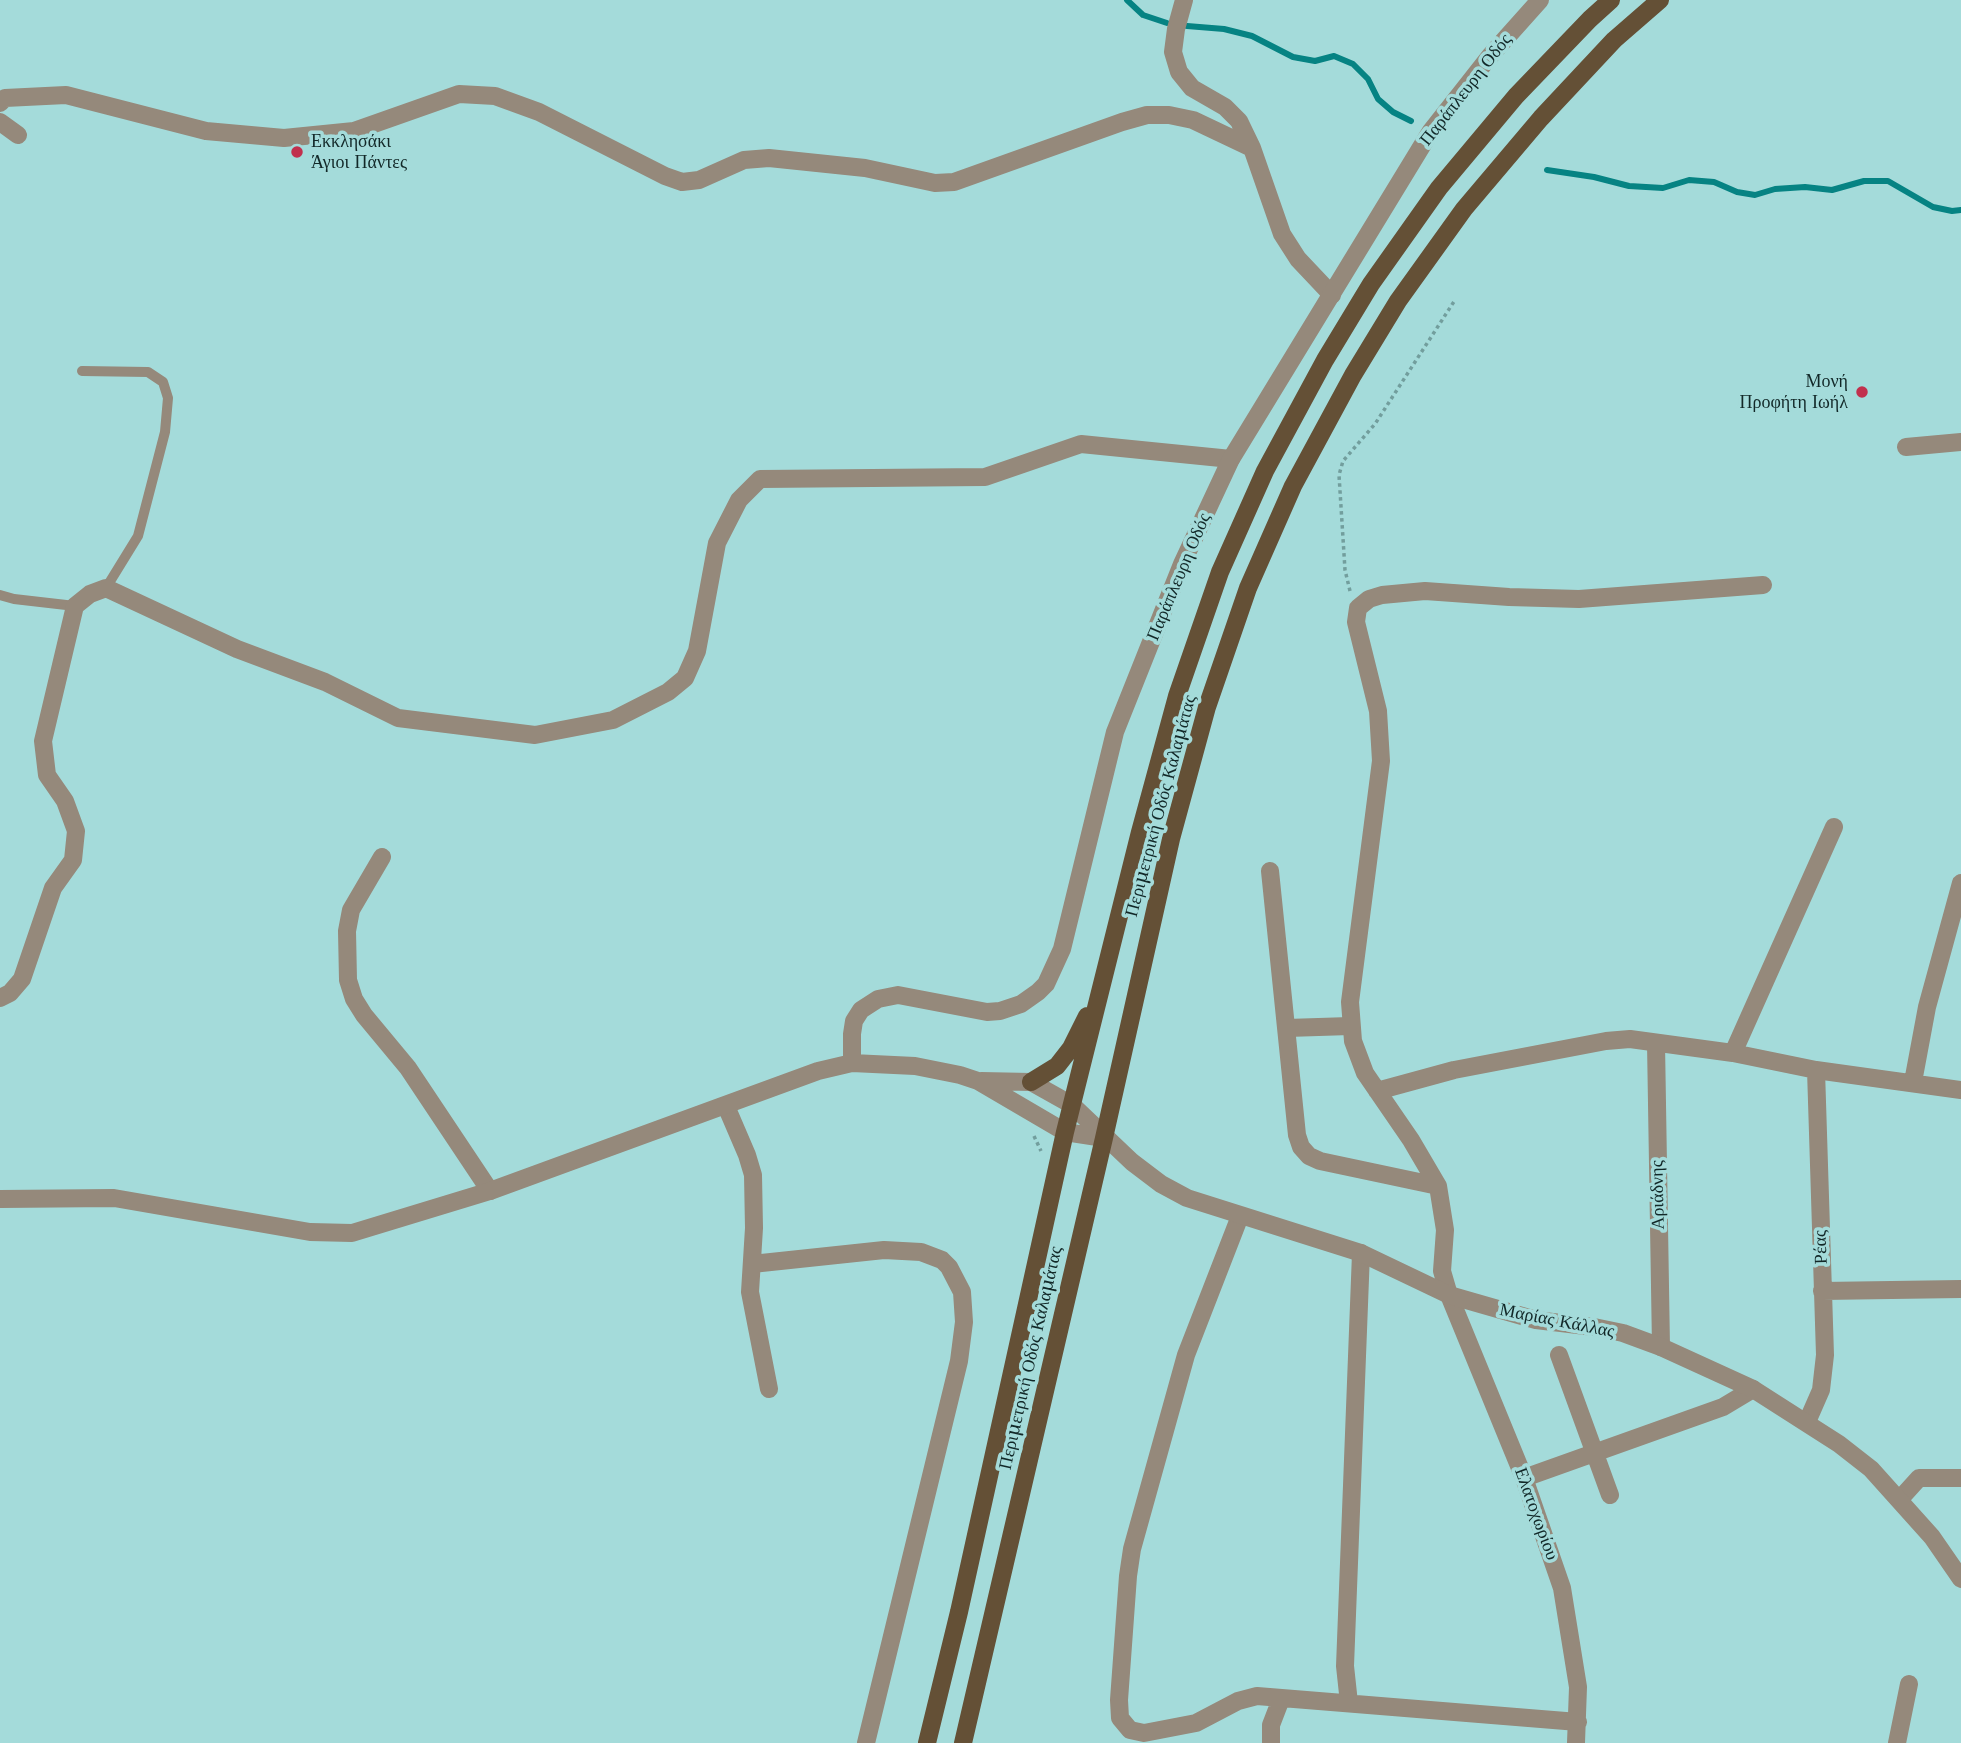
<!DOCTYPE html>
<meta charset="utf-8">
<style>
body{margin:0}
canvas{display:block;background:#a4dbda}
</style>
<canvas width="1961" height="1743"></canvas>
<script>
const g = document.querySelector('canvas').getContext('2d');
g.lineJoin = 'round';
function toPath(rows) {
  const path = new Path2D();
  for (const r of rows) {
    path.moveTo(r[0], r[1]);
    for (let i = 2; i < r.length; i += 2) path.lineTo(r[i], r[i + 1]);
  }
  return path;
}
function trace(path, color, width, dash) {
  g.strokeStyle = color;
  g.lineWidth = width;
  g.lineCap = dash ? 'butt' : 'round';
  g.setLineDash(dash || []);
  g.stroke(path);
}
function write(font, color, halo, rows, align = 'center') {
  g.font = font + ' "Libre Baskerville",serif';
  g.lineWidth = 7;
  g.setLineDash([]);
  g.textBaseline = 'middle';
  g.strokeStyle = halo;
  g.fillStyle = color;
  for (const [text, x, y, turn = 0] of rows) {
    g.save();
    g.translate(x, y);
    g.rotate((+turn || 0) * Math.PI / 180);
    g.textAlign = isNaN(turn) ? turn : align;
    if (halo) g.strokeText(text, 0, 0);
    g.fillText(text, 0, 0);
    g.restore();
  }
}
trace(toPath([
 [1127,0,1143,15,1167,23],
 [1187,26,1224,29,1252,36,1293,57,1315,61,1334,56,1353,64,1368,79,1378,99,1393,112,1411,121],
 [1547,170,1594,177,1629,186,1663,188,1689,180,1714,182,1737,192,1755,195,1775,189,1805,187,1832,190,1864,181,1888,181,1933,207,1952,211,1961,210]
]), '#068383', 6);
trace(toPath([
 [1350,591,1345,570,1339,475,1343,461,1375,424,1455,300],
 [1034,1136,1041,1151]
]), '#729e9d', 3.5, [3.5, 3.5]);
trace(toPath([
 [82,371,148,372,163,382,168,398,165,432,138,536,106,588],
 [0,595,14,599,75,606]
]), '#95897b', 10);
trace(toPath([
 [1184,0,1176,29,1173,52,1179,72,1192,88,1225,107,1239,121,1252,148,1282,234,1298,259,1332,295],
 [0,103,5,98,66,95,206,131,284,138,354,131,459,94,495,96,539,112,665,176,682,182,699,180,744,160,769,158,865,168,935,183,954,182,1122,122,1147,115,1169,115,1193,120,1252,148],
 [0,122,18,135],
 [1906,447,1961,442],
 [382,857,351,910,347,931,348,980,354,999,364,1015,408,1068,490,1191],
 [1270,871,1297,1135,1301,1147,1309,1156,1320,1161,1438,1186],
 [0,998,10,993,22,979,53,888,73,860,76,831,65,801,47,775,43,741,75,606,90,594,106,588,237,649,325,682,398,718,535,735,613,720,668,692,685,678,697,651,717,543,739,500,760,479,985,477,1081,444,1231,459],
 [1287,1028,1350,1026],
 [1656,1043,1661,1347],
 [1733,1053,1834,827],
 [1913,1082,1927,1007,1961,883],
 [1377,1091,1454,1070,1606,1041,1630,1039,1733,1053,1816,1070,1961,1090],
 [726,1106,747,1155,753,1175,754,1228,750,1292,769,1389],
 [1240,1216,1186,1355,1132,1549,1128,1576,1119,1700,1120,1718,1130,1730,1144,1733,1196,1723,1238,1701,1257,1696,1578,1722],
 [752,1264,884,1250,921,1252,942,1260,949,1267,962,1292,964,1322,959,1361,866,1743],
 [1822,1291,1961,1289],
 [1559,1355,1610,1495],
 [1807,1422,1821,1390,1825,1355,1816,1070],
 [1524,1478,1723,1407,1753,1389],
 [1900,1499,1919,1478,1961,1478],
 [1349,1703,1345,1666,1361,1253],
 [1271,1743,1271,1725,1281,1699],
 [1576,1743,1578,1687,1562,1588,1524,1478,1449,1295,1442,1271,1445,1230,1438,1186,1411,1140,1365,1073,1353,1041,1350,1002,1381,761,1378,711,1356,622,1358,608,1369,599,1382,595,1425,591,1509,597,1579,599,1763,585],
 [1897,1743,1909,1684]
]), '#95897b', 18);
trace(toPath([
 [852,1063,852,1034,854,1021,861,1010,878,999,898,995,987,1012,1000,1011,1021,1004,1038,992,1046,984,1062,949,1115,732,1182,564,1231,459,1431,131,1490,56,1540,0],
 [981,1081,1031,1082,1072,1105,1132,1162,1161,1184,1187,1198,1361,1253,1449,1295,1536,1320,1594,1327,1623,1333,1661,1347,1753,1389,1839,1444,1871,1469,1932,1537,1961,1579],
 [0,1199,114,1198,310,1232,352,1233,490,1191,818,1071,852,1063,915,1066,960,1075,978,1081,1065,1132,1104,1138]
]), '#95897b', 18);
trace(toPath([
 [1031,1082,1057,1066,1071,1048,1087,1016],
 [927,1743,959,1612,1065,1132,1140,832,1177,696,1220,572,1265,471,1325,360,1371,284,1439,188,1516,96,1590,19,1611,0],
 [963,1743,1104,1138,1171,839,1207,707,1248,588,1293,486,1353,375,1398,301,1464,209,1541,118,1614,40,1660,0]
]), '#645036', 18);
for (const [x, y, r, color] of [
 [297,152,7,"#c1304d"],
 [1862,392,7,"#c1304d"]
]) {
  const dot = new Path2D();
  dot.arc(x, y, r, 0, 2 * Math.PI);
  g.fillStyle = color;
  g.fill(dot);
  trace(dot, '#a4dbda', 2.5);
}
write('18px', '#122828', '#a4dbda', [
 ["Παράπλευρη Οδός",1466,90,-52],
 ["Παράπλευρη Οδός",1179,577,-67],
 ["Περιμετρική Οδός Καλαμάτας",1161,806,-75],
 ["Αριάδνης",1658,1195,-91],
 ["Ρέας",1821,1247,-92],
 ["Μαρίας Κάλλας",1557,1321,11],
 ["Περιμετρική Οδός Καλαμάτας",1031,1358,-77],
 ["Ελατοχωρίου",1536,1514,70]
]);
write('18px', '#122828', '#a4dbda', [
 ["Εκκλησάκι",311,142],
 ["Άγιοι Πάντες",311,163],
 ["Μονή",1848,382,"right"],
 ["Προφήτη Ιωήλ",1848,403,"right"]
], 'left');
</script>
